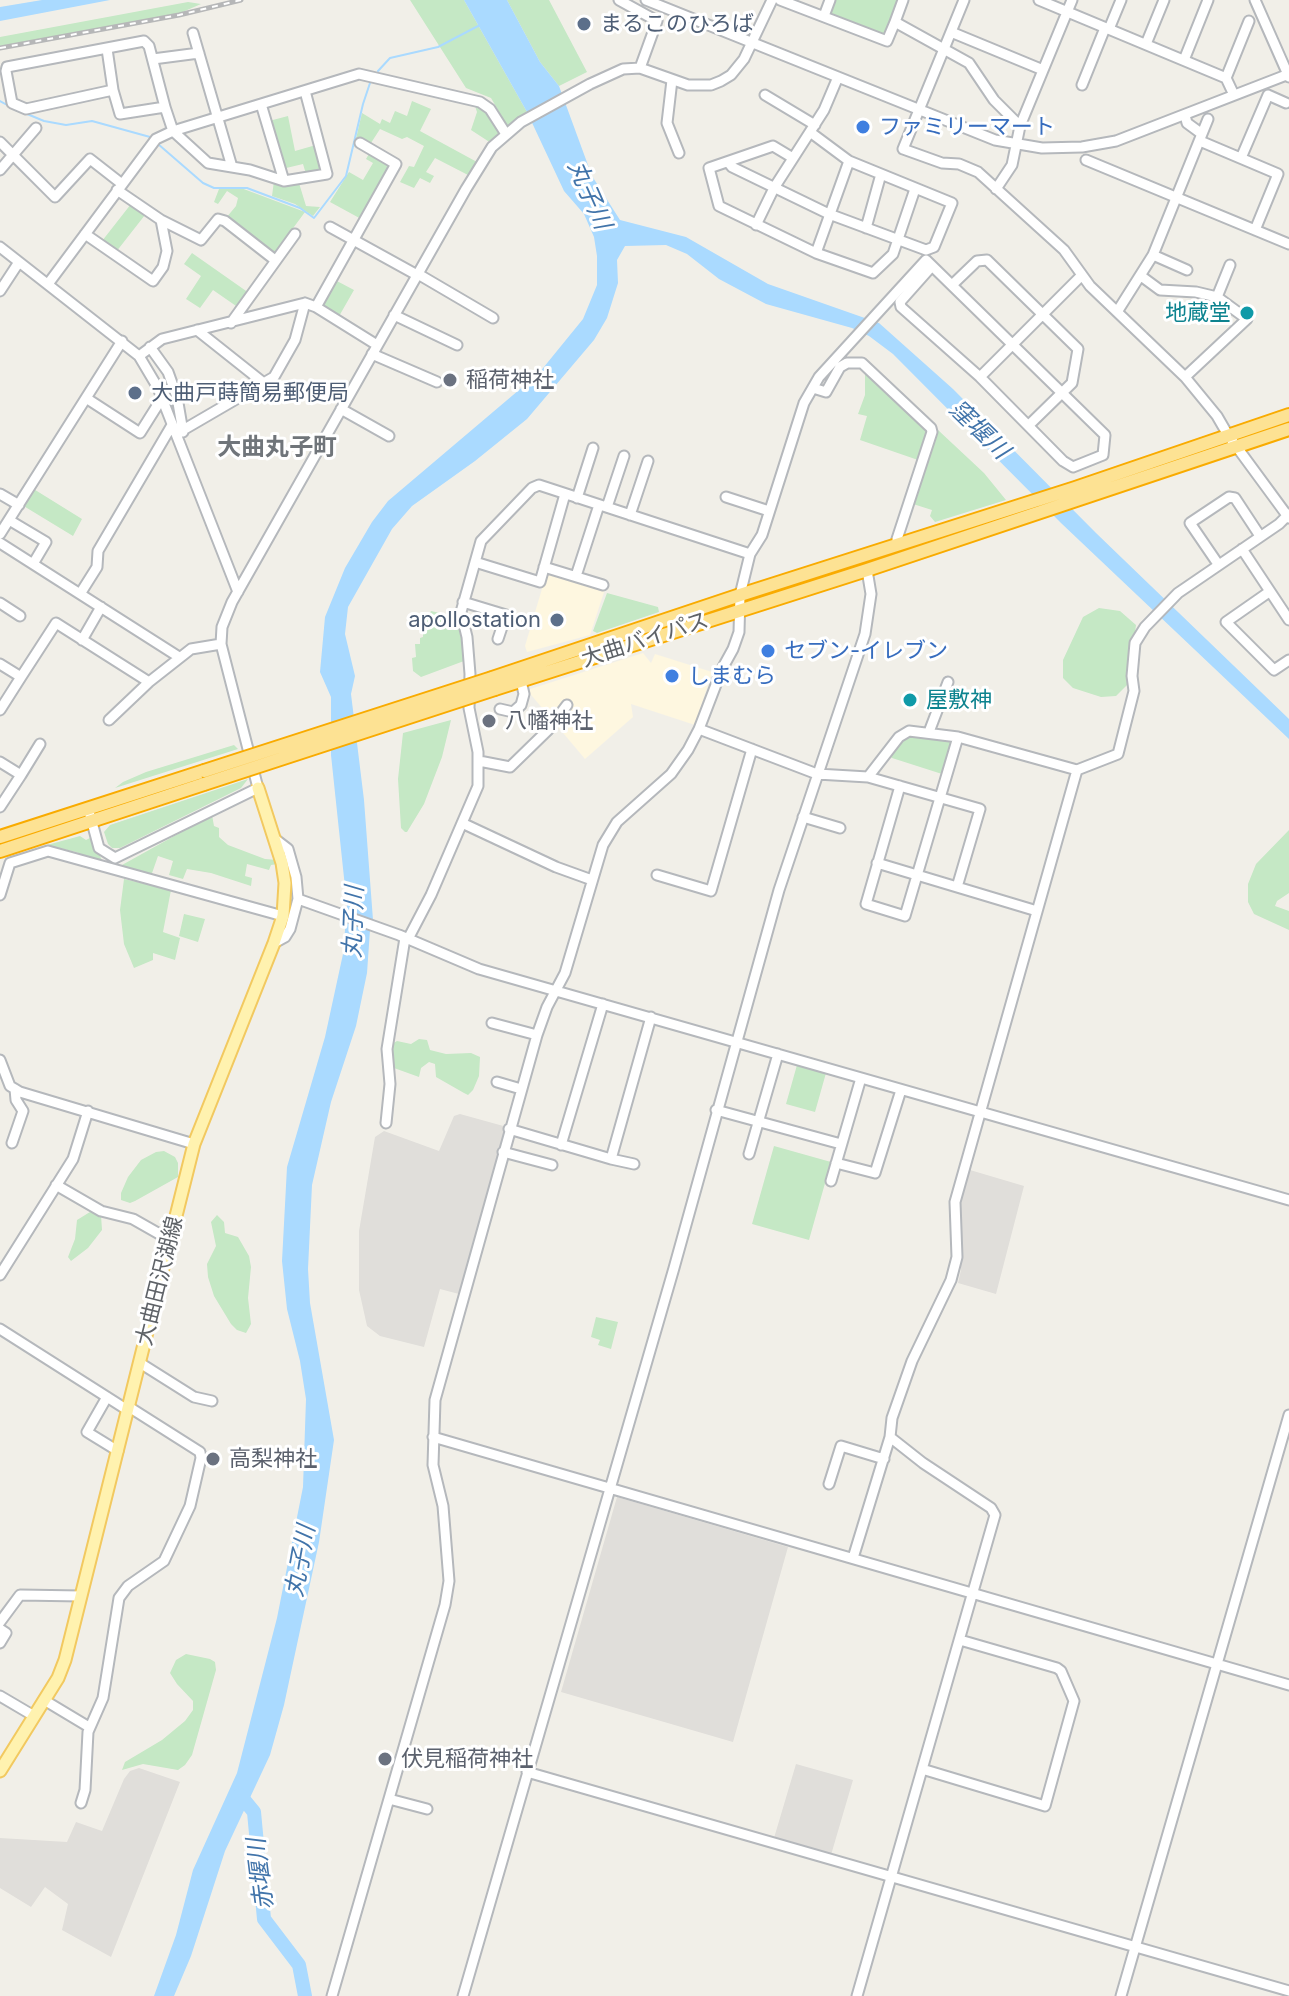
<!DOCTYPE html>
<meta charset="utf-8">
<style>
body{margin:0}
canvas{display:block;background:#f1efe8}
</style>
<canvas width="1289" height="1996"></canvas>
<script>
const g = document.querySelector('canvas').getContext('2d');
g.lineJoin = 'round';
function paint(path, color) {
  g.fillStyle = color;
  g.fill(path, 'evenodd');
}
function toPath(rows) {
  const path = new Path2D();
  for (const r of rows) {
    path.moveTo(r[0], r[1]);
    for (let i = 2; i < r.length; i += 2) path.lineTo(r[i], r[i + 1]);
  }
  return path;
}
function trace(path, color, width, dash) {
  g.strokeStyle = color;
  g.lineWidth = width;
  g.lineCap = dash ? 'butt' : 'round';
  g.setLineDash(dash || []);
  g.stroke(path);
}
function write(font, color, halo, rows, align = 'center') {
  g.font = font + ' Inter,"Noto Sans JP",sans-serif';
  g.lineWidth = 6;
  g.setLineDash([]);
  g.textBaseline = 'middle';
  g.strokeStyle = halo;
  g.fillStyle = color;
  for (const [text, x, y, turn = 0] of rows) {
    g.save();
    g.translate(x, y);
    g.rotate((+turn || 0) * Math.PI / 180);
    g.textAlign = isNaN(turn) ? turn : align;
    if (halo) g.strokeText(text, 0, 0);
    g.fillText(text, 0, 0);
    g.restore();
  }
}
paint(toPath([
 [547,572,605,589,590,635,527,652,525,646],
 [643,653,651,663,655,654,712,672,695,725,631,704,633,717,585,759,527,690]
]), '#fef7e0');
paint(toPath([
 [460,1114,507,1127,459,1294,440,1289,424,1347,380,1336,367,1326,359,1290,359,1231,375,1137,384,1131,439,1151,454,1116],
 [970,1170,1024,1186,996,1294,958,1283,961,1270,961,1201],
 [617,1497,788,1547,733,1742,561,1692],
 [796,1764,853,1780,831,1855,774,1838],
 [139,1768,180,1782,111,1957,62,1930,68,1904,45,1887,31,1907,0,1888,0,1838,67,1842,76,1822,102,1831,124,1779,130,1771]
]), '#e0deda');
paint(toPath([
 [410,0,464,0,527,112,508,127,491,98,466,88],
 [507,0,549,0,587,72,559,86,540,62],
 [834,0,900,0,886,34,882,36,831,15,829,13],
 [188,2,201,4,178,14,0,46,0,37],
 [412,101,431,109,420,131,477,162,468,175,435,158,426,172,434,176,430,183,420,178,414,188,400,182,409,166,414,167,424,146,407,137,402,139,380,129,371,143,360,139,355,143,362,113,380,124,382,119,390,123,395,111,407,116],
 [475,106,486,109,501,133,491,143,471,130,477,112],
 [288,116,295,151,316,145,324,171,306,174,303,164,282,169,269,121],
 [370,152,391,166,363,220,330,202,349,172,363,180,373,163,366,159],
 [274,181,299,183,306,206,320,207,313,216,295,204,272,196],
 [241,188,305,212,274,254,226,218,236,206,238,198,227,191,218,204,214,202,219,189],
 [131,204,145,215,116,252,102,241],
 [192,253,249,293,239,308,213,290,200,308,186,299,201,276,184,264],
 [335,280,354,290,338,318,320,305],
 [865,373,929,428,918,460,860,440,867,416,858,414,865,395],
 [938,430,984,473,1006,500,935,522,930,516,932,510,913,504,935,432],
 [32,488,82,519,73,536,22,505],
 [607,593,658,607,659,612,597,633,593,631],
 [1099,608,1120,611,1136,625,1128,684,1116,696,1101,697,1073,688,1063,678,1063,660,1083,617],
 [431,611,453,616,452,619,464,632,464,661,421,677,413,671,412,658,416,657,415,644,420,644,420,638,423,637,423,625],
 [451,720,442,757,424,804,407,832,405,832,401,828,398,779,403,733],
 [907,734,950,740,952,743,942,774,892,758,890,756],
 [234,745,238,749,115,788,123,782,146,772],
 [248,779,241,788,120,848,112,848,108,844,104,832,110,825],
 [212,815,214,826,219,828,219,837,228,845,265,859,278,860,278,864,271,865,269,870,247,864,245,876,252,878,251,886,211,873,187,869,183,879,169,875,173,861,158,856,151,876,106,865,76,852,47,845,80,836,86,840,90,838,102,860,112,865,122,865],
 [1289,830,1289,893,1277,901,1275,906,1289,911,1289,930,1254,914,1248,902,1248,884,1256,864],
 [124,879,171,890,163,932,180,938,175,960,153,953,153,960,134,968,124,944,120,910],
 [184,914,205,919,198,942,179,936],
 [419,1039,427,1040,430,1050,446,1054,471,1053,480,1057,479,1076,473,1090,468,1095,464,1093,436,1077,435,1064,429,1062,421,1068,419,1077,394,1068,390,1050,392,1044,397,1041,411,1044],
 [797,1065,826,1073,815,1112,786,1104],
 [774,1146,831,1162,809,1240,752,1224],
 [164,1151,175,1157,178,1163,178,1177,135,1201,130,1203,121,1200,121,1193,128,1177,141,1160,156,1152],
 [90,1212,101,1215,102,1230,88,1248,71,1261,68,1257,75,1239,77,1220],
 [217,1215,224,1222,225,1233,238,1237,249,1256,251,1267,248,1298,251,1324,246,1333,237,1330,231,1324,214,1296,208,1277,207,1264,216,1246,211,1222],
 [596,1317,618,1322,611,1349,598,1345,600,1340,591,1337],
 [186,1654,210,1659,215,1662,216,1670,192,1755,185,1765,178,1770,143,1764,122,1770,125,1762,162,1740,185,1721,193,1710,193,1701,177,1684,170,1673,176,1660]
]), '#c5e8c5');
paint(toPath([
 [42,0,110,0,0,21,0,7],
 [464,0,507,0,540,62,559,86,592,176,620,220,686,237,768,284,879,323,953,389,1096,533,1289,719,1289,739,1061,523,893,354,869,336,852,328,766,304,719,279,687,254,666,245,625,246,617,260,618,283,607,318,594,340,527,419,475,461,412,506,392,529,348,607,345,634,355,676,351,694,364,800,373,920,370,930,367,973,356,1026,331,1102,312,1185,308,1269,310,1303,334,1440,319,1542,284,1705,270,1755,225,1851,191,1956,174,1996,154,1996,176,1935,193,1870,237,1773,277,1618,303,1487,306,1399,300,1361,287,1309,282,1261,287,1167,325,1037,343,954,347,906,331,755,331,697,320,672,325,617,345,568,372,522,388,501,539,373,583,319,597,285,597,256,594,237,584,214,564,191,527,112]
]), '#aadaff');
trace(toPath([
 [378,71,390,58,438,47,480,25],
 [0,101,9,106],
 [15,109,44,121,66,125,92,121,150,137],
 [158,144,203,183,214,188,247,188,300,208,314,218,346,176,363,104,370,83]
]), '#aadaff', 2);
trace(toPath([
 [240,1795,254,1812,264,1919,299,1965,305,1996]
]), '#aadaff', 14);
const minor = toPath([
 [619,0,657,21,640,68],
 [646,0,995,140,1042,148,1082,147,1116,141,1289,74],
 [780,0,887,41,895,22],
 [903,0,895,22,969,63,994,100,1020,126],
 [964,0,903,149,942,163,959,164,978,172,1064,250,1090,286,1185,377,1217,416,1228,435,1289,518],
 [1039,0,1226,78],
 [1255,0,1289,77],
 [824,16,830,0],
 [1109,29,1121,0],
 [951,32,1043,70],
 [193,33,232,167],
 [144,41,149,46,165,107,120,114,113,90,26,109,12,103,6,71,7,67,144,41],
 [1146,44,1164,0],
 [107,49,113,90],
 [153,59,199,53],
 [1184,60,1208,0],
 [672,80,667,123,679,153],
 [1082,85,1105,28],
 [765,95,815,125],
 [1234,95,1226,78,1249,21],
 [261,104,284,181],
 [165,107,173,131,208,163,250,170,284,181,327,174,305,91],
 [1185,115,1187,123,1202,134],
 [810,132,849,161,952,203,934,247,926,250],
 [1200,141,1278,174,1255,230],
 [0,142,55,197,90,159,122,184],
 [793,158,773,146,709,168,719,206,816,253,873,273,893,254,915,189],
 [1241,158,1268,95,1286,103],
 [1086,160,1289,244],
 [728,162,732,167,829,214,926,250],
 [0,170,36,128],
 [996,189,1012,165,1020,126,1072,0],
 [161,220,201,240,218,219,225,221,275,260],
 [756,225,774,188,824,110,838,77],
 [330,227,417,275],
 [866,228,881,174],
 [85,234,153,281,163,267,167,251,161,220,117,190],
 [0,247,139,356,158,388,238,592],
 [816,253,849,161],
 [1153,255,1187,270],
 [418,274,493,318],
 [1141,276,1160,290,1196,292,1217,297,1247,319,1185,377],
 [48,284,156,139,173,131,359,74,480,102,490,109,506,134],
 [952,285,977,261,987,260,1078,349,1072,383,1029,425],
 [0,291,19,262],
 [1217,297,1230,265],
 [316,307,396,164,360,143],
 [1117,312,1153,255,1208,119],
 [394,315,457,345],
 [231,323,295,234],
 [197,330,265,384],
 [150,347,168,372,177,397,183,432],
 [372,354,437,382],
 [139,356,162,339,305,303,316,307,377,345],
 [980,377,1082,275],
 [813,388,826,392,840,367,847,363,862,363,931,428,932,432,897,539],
 [86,398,140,433,162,398],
 [341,409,389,436],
 [183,430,274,377,295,340,305,303],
 [0,494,19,505],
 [726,497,769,511],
 [577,498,593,448],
 [607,507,624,456],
 [630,515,648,461],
 [9,520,46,542,33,564],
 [0,534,122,341],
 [0,543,179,657],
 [1242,549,1289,620],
 [475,562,540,582,565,494],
 [1218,564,1190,523,1229,497,1235,498,1260,536],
 [544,567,603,585],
 [576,576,599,505],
 [1269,592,1226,622,1274,670,1289,660],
 [80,594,97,567,98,551,172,425],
 [463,602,506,615,498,639],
 [0,603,20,616],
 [82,640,101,607],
 [0,664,21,677,0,710],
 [21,677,56,623,149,682],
 [500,709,513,712,521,705,524,694,521,681],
 [109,720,149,682,191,649,221,644],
 [699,729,817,774,868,777,899,737,909,731,958,737,1077,770,1118,754,1134,691,1132,676,1135,643,1145,627,1178,593,1279,524,1289,514],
 [929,732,948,682],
 [479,761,510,767,548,730,567,705],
 [0,762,21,775,0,807],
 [21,775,40,744],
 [868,777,980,809,957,887],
 [900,786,866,904,905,916,958,737],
 [90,815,99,848,115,858,258,788,221,644,222,627,232,602,466,189,492,147,521,122,590,84,623,69,640,68,688,85,711,85,721,81,731,75,744,59,772,0],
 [803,817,840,828],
 [462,823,556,867,592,880],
 [877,863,1037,911],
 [657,875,711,891,752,749],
 [0,895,10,863,48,851,283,916],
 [298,899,399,935,479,969,1289,1200],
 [408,939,431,895,478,786,478,752,469,708,470,674,467,637,461,612,481,541,532,488,539,485,750,554],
 [274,943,285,937,290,929,298,899,296,877,288,849,275,839],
 [492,1023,537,1035],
 [0,1060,10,1086,20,1092,194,1144],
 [497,1082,521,1089],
 [716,1110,841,1144],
 [386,1123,390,1084,387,1049,405,938],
 [509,1129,611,1159,651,1017],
 [12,1143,23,1111,16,1100,15,1089],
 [561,1145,603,1004],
 [503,1152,552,1165],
 [749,1154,778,1054],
 [611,1159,634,1164],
 [836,1163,875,1173,901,1090],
 [831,1181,861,1078],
 [56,1185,101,1211,133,1219,170,1240],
 [0,1275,73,1159,88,1111],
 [0,1329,129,1411],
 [140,1363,194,1397,212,1401],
 [107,1397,87,1432,118,1451],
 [433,1437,1289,1685],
 [829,1484,841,1446,884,1459],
 [853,1558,890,1437,892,1418,912,1361,951,1280,957,1257,955,1202,1077,770],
 [0,1622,20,1595,81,1596],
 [0,1629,6,1633,0,1643],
 [0,1696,34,1716],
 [44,1700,89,1727],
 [922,1769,1045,1806,1074,1701,1061,1671,1057,1668,960,1640],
 [527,1772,1289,1991],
 [389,1799,427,1809],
 [81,1803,85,1790,88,1732,103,1698,119,1598,128,1586,164,1561,190,1506,201,1458,200,1452,129,1407],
 [332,1996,445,1605,449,1581,443,1506,433,1465,435,1400,537,1035,547,1007,565,973,603,845,617,822,671,774,688,750,699,729,722,669,733,649,739,632,740,595,750,554,762,535,804,403,819,377,926,260,1105,435,1103,455,1073,467,1063,461,980,377,901,307,900,302,932,266],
 [463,1996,674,1268,779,890,865,634,871,594,867,570],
 [857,1996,995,1515,991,1508,923,1463,890,1437],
 [1121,1996,1289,1415]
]);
const major = toPath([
 [0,1771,58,1678,65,1660,194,1144,274,943,283,916,285,883,282,863,258,788]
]);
const highway = toPath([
 [492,678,740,595,1075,488,1289,415],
 [495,689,867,570,1289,429],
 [0,837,204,771],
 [0,851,204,784]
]);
trace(minor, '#b5b8bc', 13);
trace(major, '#f2c960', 15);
trace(highway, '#f9ab00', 16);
trace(minor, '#fff', 9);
trace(major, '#fff2af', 11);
trace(highway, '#fde293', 12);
const rail = toPath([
 [0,48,179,15,241,0]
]);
trace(rail, '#b6b7b8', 5);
trace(rail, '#fff', 2, [6]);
const highwayBridge = toPath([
 [204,771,492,678],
 [204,784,495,689]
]);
trace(highwayBridge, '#f9ab00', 16, []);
trace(highwayBridge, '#fde293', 12);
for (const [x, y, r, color] of [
 [584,24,8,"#5c6f8a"],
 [863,127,8,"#3f7fe0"],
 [1247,313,8,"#0f9aa8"],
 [450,380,8,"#6b7280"],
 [135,393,8,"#5c6f8a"],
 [557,620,8,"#5c6f8a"],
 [768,651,8,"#3f7fe0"],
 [672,676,8,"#3f7fe0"],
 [910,700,8,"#0f9aa8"],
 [489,721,8,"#6b7280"],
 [213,1459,8,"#6b7280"],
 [385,1759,8,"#6b7280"]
]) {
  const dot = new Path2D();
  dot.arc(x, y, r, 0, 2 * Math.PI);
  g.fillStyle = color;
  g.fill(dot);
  trace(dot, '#fff', 3);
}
write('22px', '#4e5e75', '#fff', [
 ["まるこのひろば",600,24],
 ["大曲戸蒔簡易郵便局",151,393],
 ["apollostation",541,620,"right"]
], 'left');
write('22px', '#366cbe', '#fff', [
 ["ファミリーマート",879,127],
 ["セブン-イレブン",784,651],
 ["しまむら",688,676]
], 'left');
write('22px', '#0d838f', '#fff', [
 ["地蔵堂",1231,313],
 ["屋敷神",926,700,"left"]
], 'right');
write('22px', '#5b616d', '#fff', [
 ["稲荷神社",466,380],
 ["八幡神社",505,721],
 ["高梨神社",229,1459],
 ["伏見稲荷神社",401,1759]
], 'left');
write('22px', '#5f6368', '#fff', [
 ["大曲バイパス",645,640,-18],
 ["大曲田沢湖線",160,1281,-76]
]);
write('italic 24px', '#4174aa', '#fff', [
 ["丸子川",589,195,66],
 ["窪堰川",979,430,44],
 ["丸子川",354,922,-88],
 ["丸子川",301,1561,-80],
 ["赤堰川",261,1874,-97]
]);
write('bold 24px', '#70757a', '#fff', [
 ["大曲丸子町",277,448]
]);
</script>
